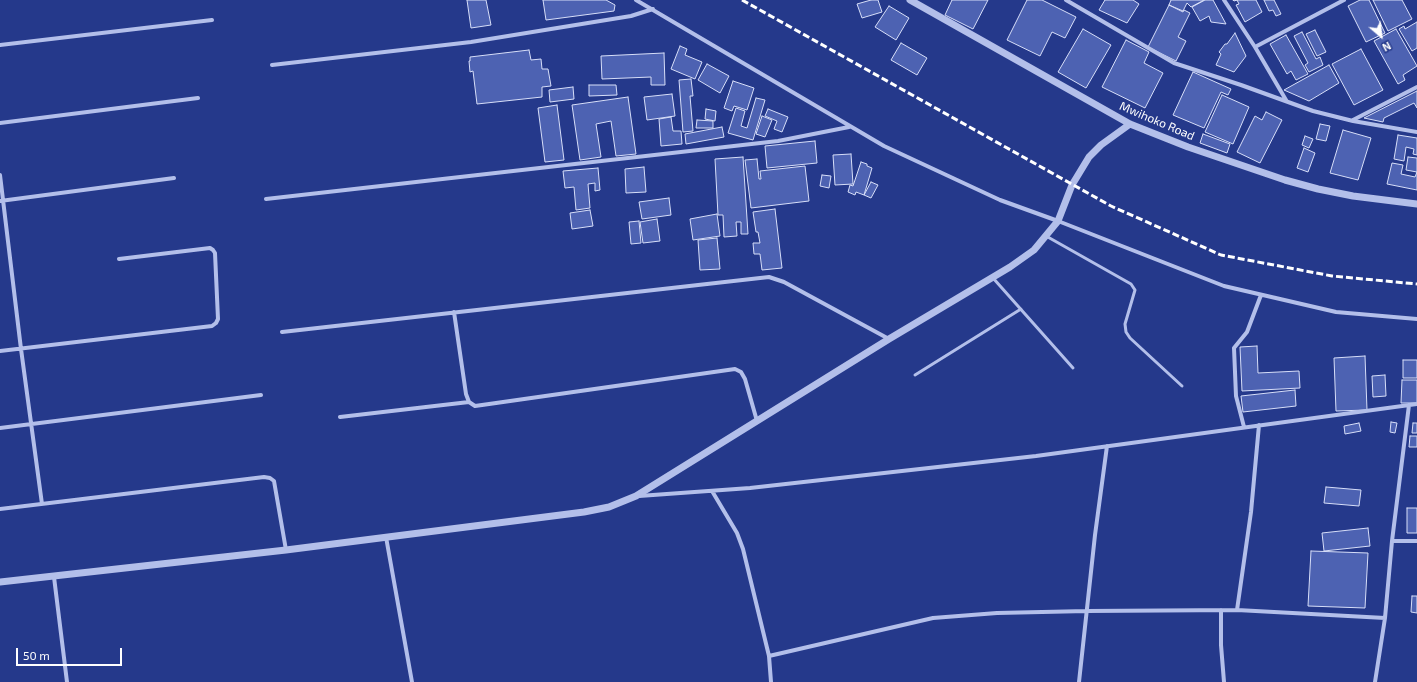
<!DOCTYPE html>
<style>
body{margin:0}
#map{position:relative;width:1417px;height:682px;overflow:hidden;background:#25398b;font-family:"Exo 2",sans-serif}
canvas{display:block}
.north{position:absolute;left:1361px;top:16px;width:40px;height:40px;-webkit-text-stroke:3px #25398b;paint-order:stroke;rotate:152deg;font-size:11px;font-weight:700;line-height:16px;text-align:center;color:#fff}
.north::after{content:'';display:block;margin:auto;width:14px;height:18px;background:#fff;clip-path:polygon(50% 0,100% 100%,50% 72%,0 100%)}
.scale{position:absolute;left:16px;top:648px;width:106px;height:18px;box-sizing:border-box;border:2px solid #fff;border-top:0;padding-left:5px;font-size:12px;line-height:14px;white-space:nowrap;color:#fff;-webkit-text-stroke:3px #25398b;paint-order:stroke}
</style>
<div id="map">
<canvas width="1417" height="682"></canvas>
<div class="north">N</div>
<div class="scale">50 m</div>
</div>
<script>
const g = document.querySelector('canvas').getContext('2d');
g.lineJoin = 'round';
function paint(path, color) {
  g.fillStyle = color;
  g.fill(path, 'evenodd');
}
function toPath(rows) {
  const path = new Path2D();
  for (const r of rows) {
    path.moveTo(r[0], r[1]);
    for (let i = 2; i < r.length; i += 2) path.lineTo(r[i], r[i + 1]);
  }
  return path;
}
function trace(path, color, width, dash) {
  g.strokeStyle = color;
  g.lineWidth = width;
  g.lineCap = dash ? 'butt' : 'round';
  g.setLineDash(dash || []);
  g.stroke(path);
}
function write(font, color, halo, rows, align = 'center') {
  g.font = font + ' "Exo 2",sans-serif';
  g.lineWidth = 3;
  g.setLineDash([]);
  g.textBaseline = 'middle';
  g.strokeStyle = halo;
  g.fillStyle = color;
  for (const [text, x, y, turn = 0] of rows) {
    g.save();
    g.translate(x, y);
    g.rotate((+turn || 0) * Math.PI / 180);
    g.textAlign = isNaN(turn) ? turn : align;
    if (halo) g.strokeText(text, 0, 0);
    g.fillText(text, 0, 0);
    g.restore();
  }
}
const building = toPath([
 [467,0,486,0,491,25,471,28,467,0],
 [543,0,606,0,615,5,614,11,546,20,543,0],
 [871,0,878,0,882,12,862,18,857,4,871,0],
 [952,0,988,0,973,29,945,15,952,0],
 [1027,0,1042,0,1076,17,1065,38,1052,32,1040,56,1007,40,1027,0],
 [1105,0,1133,0,1139,4,1127,23,1099,10,1105,0],
 [1171,0,1204,0,1191,7,1187,3,1183,11,1169,5,1171,0],
 [1205,0,1213,0,1226,24,1211,22,1209,16,1200,21,1192,7,1205,0],
 [1233,0,1256,0,1262,12,1245,22,1236,5,1239,4,1237,0,1234,1,1233,0],
 [1264,0,1274,0,1281,14,1276,16,1273,10,1269,11,1264,0],
 [1360,0,1369,0,1385,33,1366,42,1348,6,1360,0],
 [1373,0,1402,0,1412,19,1388,31,1373,0],
 [1169,5,1183,12,1184,10,1190,13,1178,37,1186,41,1176,61,1148,47,1169,5],
 [889,6,909,18,896,40,875,27,889,6],
 [1417,22,1417,48,1412,51,1399,29,1404,26,1405,29,1417,22],
 [1083,29,1111,45,1086,88,1058,72,1083,29],
 [1396,29,1417,66,1403,75,1405,80,1398,84,1374,41,1396,29],
 [1315,30,1326,52,1317,56,1306,34,1315,30],
 [1302,32,1316,59,1320,57,1323,65,1309,72,1305,65,1308,63,1294,36,1302,32],
 [1235,33,1246,56,1234,72,1216,65,1221,54,1219,52,1225,44,1227,44,1235,33],
 [1286,35,1308,74,1296,80,1291,71,1287,74,1270,44,1286,35],
 [1126,40,1149,52,1144,63,1163,73,1145,108,1102,87,1126,40],
 [901,43,927,58,917,75,891,60,901,43],
 [680,46,687,49,685,55,702,62,695,79,671,69,680,46],
 [1361,49,1383,90,1354,105,1332,64,1361,49],
 [529,50,531,60,541,59,542,69,548,69,551,86,542,87,542,97,477,104,473,71,470,72,469,61,470,61,470,57,529,50],
 [664,53,665,85,651,85,651,77,602,79,601,56,664,53],
 [707,64,729,76,720,93,698,80,707,64],
 [1329,65,1339,83,1309,101,1284,90,1329,65],
 [1193,72,1231,89,1228,95,1221,92,1204,128,1173,115,1193,72],
 [691,79,693,96,690,96,693,131,683,132,679,80,691,79],
 [733,81,754,88,747,110,734,106,732,111,724,108,733,81],
 [589,85,616,85,617,95,589,96,589,85],
 [573,87,574,99,550,102,549,90,573,87],
 [1417,91,1417,108,1414,103,1384,118,1383,122,1364,118,1417,91],
 [672,94,675,116,647,120,644,97,672,94],
 [1222,95,1249,107,1233,144,1205,132,1222,95],
 [628,97,636,154,616,156,611,121,596,124,601,157,580,160,572,105,628,97],
 [756,98,765,100,753,140,728,133,736,108,745,111,741,126,747,128,756,98],
 [557,105,564,160,545,162,538,108,557,105],
 [706,109,716,111,715,121,705,119,706,109],
 [768,109,788,117,782,132,774,129,777,121,765,116,768,109],
 [1266,112,1282,120,1260,163,1237,152,1255,116,1262,120,1266,112],
 [762,116,772,120,765,137,756,134,762,116],
 [671,117,673,131,681,131,682,144,661,146,659,119,671,117],
 [697,120,713,121,713,128,696,128,697,120],
 [1320,124,1330,126,1326,141,1316,139,1320,124],
 [722,127,724,137,686,144,685,134,722,127],
 [1343,130,1371,138,1358,180,1330,173,1343,130],
 [1203,134,1230,144,1227,153,1200,143,1203,134],
 [1398,135,1417,138,1417,155,1413,154,1414,149,1406,147,1404,161,1394,159,1398,135],
 [1305,136,1313,139,1309,148,1302,145,1305,136],
 [815,141,817,163,767,168,765,146,815,141],
 [1304,148,1315,153,1308,172,1297,168,1304,148],
 [851,154,853,184,835,185,833,155,851,154],
 [743,157,748,234,741,234,741,222,736,222,737,236,724,237,723,215,718,215,715,159,743,157],
 [1408,157,1417,158,1417,190,1387,184,1392,163,1403,165,1401,174,1415,177,1417,172,1406,170,1408,157],
 [757,159,759,179,761,179,760,171,805,166,809,201,751,208,745,160,757,159],
 [861,162,867,164,867,166,872,168,864,195,856,192,855,195,848,192,850,185,853,186,861,162],
 [644,167,646,192,626,193,625,169,644,167],
 [598,168,600,190,595,191,595,183,588,184,590,208,576,210,574,187,565,188,563,171,598,168],
 [822,175,831,176,829,188,820,186,822,175],
 [871,182,878,185,871,198,864,195,871,182],
 [669,198,671,215,642,219,639,202,669,198],
 [775,209,782,268,762,270,760,254,754,254,753,243,760,243,758,232,756,232,753,212,775,209],
 [590,210,593,226,572,229,570,213,590,210],
 [717,214,720,236,693,240,690,219,717,214],
 [657,219,660,241,643,243,640,222,657,219],
 [639,221,641,243,631,244,629,222,639,221],
 [717,238,720,269,700,270,698,240,717,238],
 [1257,346,1258,373,1299,371,1300,388,1242,391,1240,347,1257,346],
 [1365,356,1367,410,1336,411,1334,358,1365,356],
 [1403,360,1417,360,1417,378,1403,378,1403,360],
 [1385,375,1386,396,1373,397,1372,376,1385,375],
 [1402,380,1417,380,1417,403,1401,403,1402,380],
 [1295,390,1296,406,1243,412,1241,396,1295,390],
 [1391,422,1397,423,1395,433,1390,432,1391,422],
 [1359,423,1361,431,1345,434,1344,426,1359,423],
 [1413,423,1417,423,1417,433,1412,433,1413,423],
 [1410,436,1417,436,1417,447,1409,447,1410,436],
 [1326,487,1361,490,1359,506,1324,503,1326,487],
 [1407,508,1417,508,1417,533,1407,533,1407,508],
 [1368,528,1370,546,1324,551,1322,533,1368,528],
 [1311,551,1368,553,1365,608,1308,606,1311,551],
 [1412,596,1417,596,1417,613,1411,612,1412,596]
]);
paint(building, '#4d62b2');
trace(building, '#d7def8', 1);
trace(toPath([
 [1046,236,1131,284,1135,290,1125,324,1126,332,1130,338,1182,386],
 [993,278,1073,368],
 [915,375,1021,309]
]), '#b3bfea', 3);
trace(toPath([
 [636,0,884,146,1000,200,1058,221,1224,286,1336,312,1417,319],
 [1066,0,1174,63,1241,85,1313,111,1353,121,1417,132],
 [1224,0,1255,47,1286,100],
 [0,45,212,20],
 [1255,47,1344,0],
 [272,65,471,42,631,16,653,9],
 [1353,120,1417,87],
 [0,123,198,98],
 [0,175,21,349,42,504],
 [266,199,778,141,849,127],
 [0,201,174,178],
 [454,312,466,394,469,402,475,406,735,369,741,372,745,379,757,421],
 [282,332,769,277,784,282,889,339],
 [0,351,212,326,216,323,218,319,215,253,213,250,210,248,119,259],
 [340,417,469,402],
 [1244,427,1236,396,1234,348,1247,332,1261,295],
 [0,428,261,395],
 [712,491,737,533,743,549,769,656,771,682],
 [639,496,750,488,1036,456,1417,404],
 [0,509,264,477,270,478,274,481,286,550],
 [386,537,412,682],
 [1392,541,1417,541],
 [54,577,67,682],
 [1221,610,1221,645,1224,682],
 [1237,610,1251,512,1259,425],
 [769,656,933,618,997,613,1087,611,1237,610,1385,618],
 [1079,682,1095,535,1107,446],
 [1375,682,1385,618,1392,541,1409,405]
]), '#b3bfea', 4);
trace(toPath([
 [910,0,1130,124,1188,147,1285,180,1318,189,1353,196,1417,204],
 [0,582,286,550,584,512,609,507,636,496,889,339,1010,267,1034,250,1058,221,1072,185,1089,157,1101,145,1130,124]
]), '#b3bfea', 7);
trace(toPath([
 [742,0,1111,206,1221,255,1332,276,1417,284]
]), '#fff', 3, [7, 3]);
write('12px', '#fff', '#25398b', [
 ["Mwihoko Road",1157,121,23]
]);
</script>
